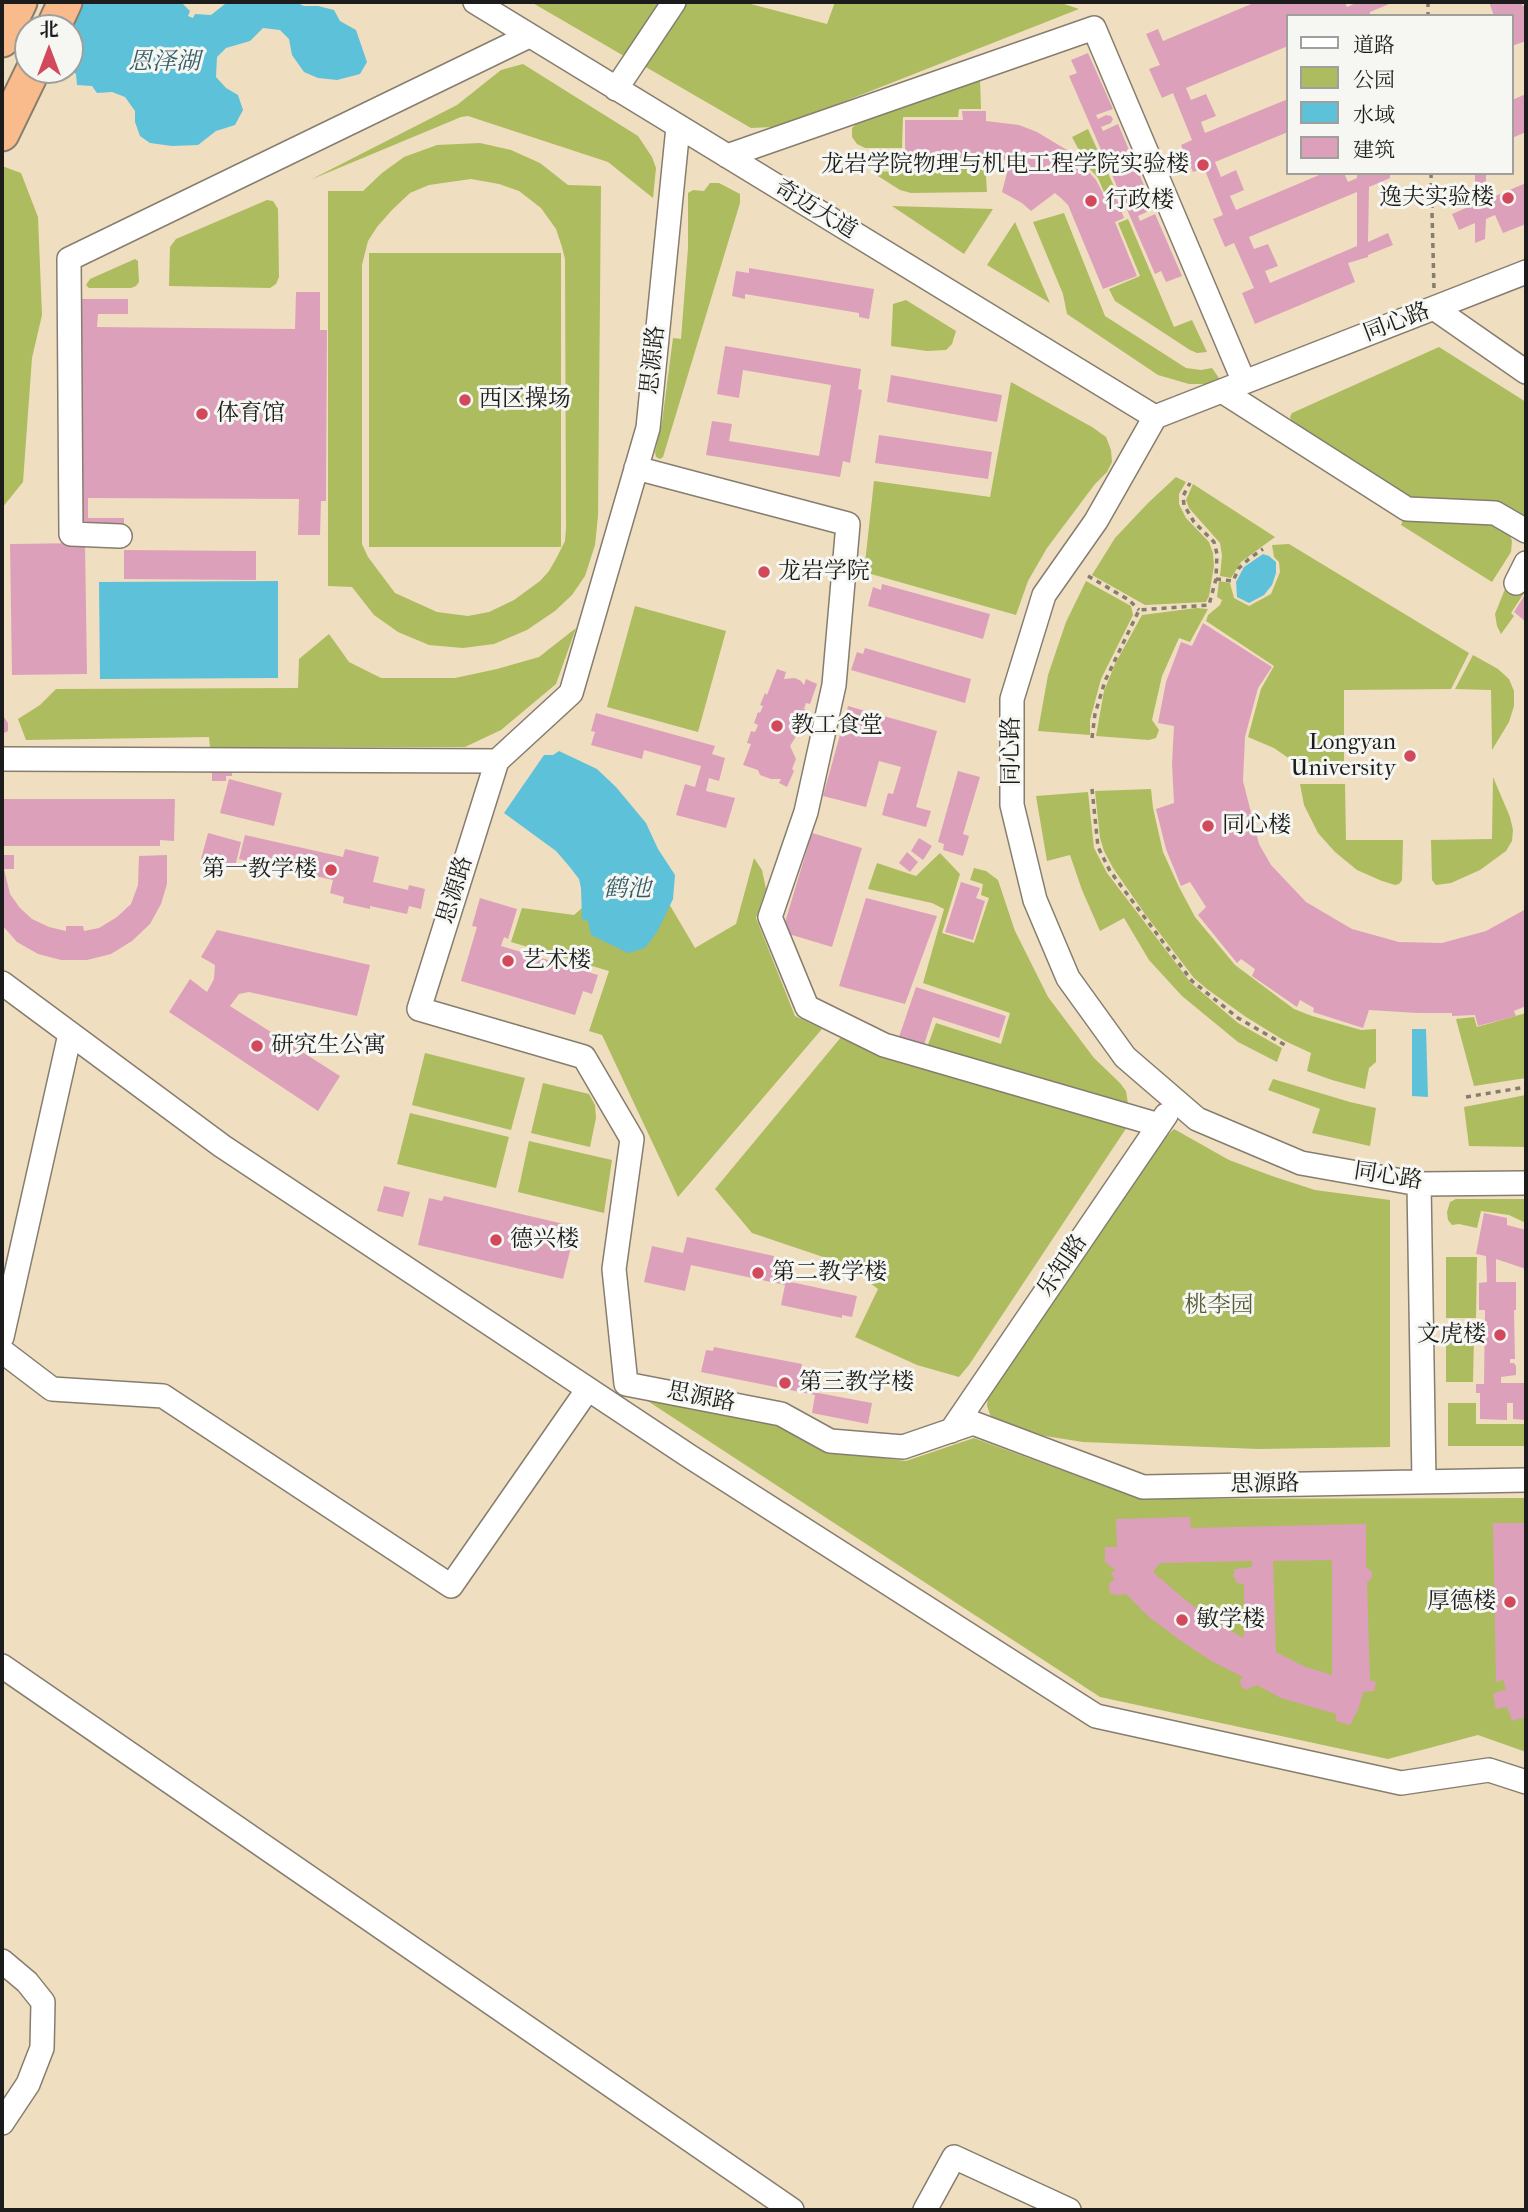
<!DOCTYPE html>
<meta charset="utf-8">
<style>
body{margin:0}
#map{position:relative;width:1528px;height:2212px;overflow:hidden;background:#f0dec0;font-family:"IM FELL French Canon","Noto Serif SC",serif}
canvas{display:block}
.frame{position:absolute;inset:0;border:4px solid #1c1c1c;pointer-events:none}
.legend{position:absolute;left:1286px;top:14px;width:228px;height:161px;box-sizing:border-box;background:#f6f6f2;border:2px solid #9f9f9c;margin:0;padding:9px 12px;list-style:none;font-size:21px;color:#1c1c1c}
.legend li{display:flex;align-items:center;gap:14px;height:35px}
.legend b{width:35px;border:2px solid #9f9f9c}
.north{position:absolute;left:14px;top:14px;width:70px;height:70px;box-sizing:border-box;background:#f6f6f2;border:2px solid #9f9f9c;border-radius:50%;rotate:0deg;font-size:19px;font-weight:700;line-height:28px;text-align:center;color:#1c1c1c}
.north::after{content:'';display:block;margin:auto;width:24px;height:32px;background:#d1495b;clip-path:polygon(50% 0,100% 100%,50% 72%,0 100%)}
</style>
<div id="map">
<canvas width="1528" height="2212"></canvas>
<div class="frame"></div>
<ul class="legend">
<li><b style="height:9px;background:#fff"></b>道路</li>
<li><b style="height:19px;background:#adbc5e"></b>公园</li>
<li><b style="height:19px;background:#5dc1da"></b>水域</li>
<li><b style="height:19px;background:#dda0bb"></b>建筑</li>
</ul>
<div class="north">北</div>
</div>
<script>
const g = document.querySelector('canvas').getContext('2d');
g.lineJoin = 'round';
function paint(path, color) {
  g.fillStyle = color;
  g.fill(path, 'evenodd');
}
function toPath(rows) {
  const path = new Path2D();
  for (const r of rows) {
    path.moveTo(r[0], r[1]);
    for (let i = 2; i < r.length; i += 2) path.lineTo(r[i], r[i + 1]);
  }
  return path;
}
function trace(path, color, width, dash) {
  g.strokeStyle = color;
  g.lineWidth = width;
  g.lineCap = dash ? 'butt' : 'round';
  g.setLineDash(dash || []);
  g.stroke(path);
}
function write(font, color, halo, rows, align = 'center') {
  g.font = font + ' "IM FELL French Canon","Noto Serif SC",serif';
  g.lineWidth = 6;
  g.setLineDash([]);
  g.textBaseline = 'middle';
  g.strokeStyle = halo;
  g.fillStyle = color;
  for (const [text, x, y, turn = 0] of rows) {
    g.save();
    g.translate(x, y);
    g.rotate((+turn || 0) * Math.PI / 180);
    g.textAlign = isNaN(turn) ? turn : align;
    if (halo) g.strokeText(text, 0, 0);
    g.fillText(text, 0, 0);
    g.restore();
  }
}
paint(toPath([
 [531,2,660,2,624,56],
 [685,2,743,2,827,24,835,2,1058,2,1079,9,792,122,772,127,751,128,644,66],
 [523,64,638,136,652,157,656,168,653,198,608,162,468,116,461,117,310,180,457,105,501,70],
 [980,79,981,109,959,109,958,117,903,117,902,148,865,148,857,144,852,137,852,128,857,123],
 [1088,129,1117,193,1106,197,1098,178,1076,154,1080,152,1072,137],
 [480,143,511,150,540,163,568,185,601,186,598,516,595,545,585,576,572,595,555,611,527,630,494,644,463,648,429,645,398,632,374,615,352,587,328,586,328,191,363,191,382,173,404,157,437,145],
 [471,179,499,184,519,191,541,208,556,229,562,247,565,259,566,528,565,541,557,557,549,571,540,581,514,600,489,612,468,616,437,612,395,593,368,557,362,544,362,265,368,241,377,227,392,210,410,193,429,185],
 [902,159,985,161,987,192,911,193,900,190,870,171,901,172],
 [2,166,21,173,38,217,42,315,32,358,23,482,2,508],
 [710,183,719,183,740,194,740,203,663,457,660,459,656,457,655,452,662,422,673,338,681,339,688,248,688,193,693,190,704,191],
 [267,200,273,201,278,209,279,277,276,284,270,288,169,286,170,247,176,239],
 [892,206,993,209,964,254],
 [1064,213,1105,316,1186,368,1201,370,1212,368,1223,384,1189,384,1158,375,1067,314,1063,294,1033,222],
 [1128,219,1174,327,1192,320,1207,352,1197,353,1190,350,1115,301,1109,289,1140,276,1118,223],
 [1015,222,1050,303,987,265],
 [369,253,561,253,561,547,369,547],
 [135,259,138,261,138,264,139,282,136,286,131,288,89,288,86,285,90,279],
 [906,300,956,331,952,344,946,350,927,351,891,346,893,304],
 [1439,347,1526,402,1526,516,1490,505,1408,499,1292,422,1290,417,1292,413],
 [1011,382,1092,427,1106,437,1111,450,1112,462,1107,472,1095,484,1047,548,1028,581,1016,615,864,572,874,481,990,497],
 [1176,477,1186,482,1179,494,1179,504,1186,518,1209,542,1213,553,1214,566,1209,596,1206,602,1145,605,1092,575,1115,538,1148,503],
 [1193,484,1275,537,1241,562,1231,578,1220,576,1222,555,1220,543,1189,508,1186,500],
 [1406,512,1493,520,1509,533,1512,541,1511,552,1492,582,1401,525],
 [1289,544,1469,653,1451,689,1344,690,1344,764,1297,764,1274,748,1248,737,1261,689,1274,666,1206,621,1208,615,1220,605,1222,600,1217,597,1219,581,1230,583,1234,598,1249,606,1271,594,1280,572,1279,562,1274,557,1272,545],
 [1526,549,1526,590,1511,613,1514,616,1501,634,1497,626,1495,614,1505,589],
 [1086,581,1131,606,1133,615,1101,679,1090,720,1090,735,1038,731,1048,675,1066,622],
 [635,606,726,631,698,732,607,707],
 [1196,608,1208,609,1190,642,1179,638,1162,676,1152,720,1159,730,1156,738,1149,740,1096,736,1104,691,1115,664,1142,615],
 [576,628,556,684,501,730,465,747,210,747,209,737,26,740,18,719,40,705,56,689,298,688,299,659,329,634,349,662,381,678,455,678,497,669,539,657],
 [1473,655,1498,669,1509,679,1514,691,1514,706,1509,722,1492,750,1491,690,1455,689],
 [1493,777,1510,817,1513,830,1512,841,1506,851,1480,870,1451,883,1436,885,1432,880,1431,840,1492,839],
 [1300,784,1345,784,1346,840,1403,840,1402,880,1399,884,1395,885,1382,881,1357,870,1335,852,1318,833,1304,805],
 [1151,789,1153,808,1163,852,1179,887,1195,917,1235,965,1294,1009,1312,1016,1361,1030,1376,1029,1376,1062,1369,1068,1365,1089,1332,1080,1307,1071,1311,1053,1285,1041,1246,1017,1207,989,1194,978,1145,914,1113,868,1104,851,1100,838,1095,791],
 [1088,792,1094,848,1107,873,1191,983,1238,1023,1282,1048,1277,1062,1238,1042,1182,996,1149,960,1124,918,1100,931,1082,890,1070,855,1047,861,1036,796],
 [940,853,960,874,942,933,974,943,989,898,981,895,983,884,970,880,974,868,986,871,998,880,1015,931,1048,997,1094,1058,1120,1083,1126,1091,1128,1104,926,1050,936,1023,1001,1044,1010,1013,923,983,944,909,932,903,868,889,877,863,916,876],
 [641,856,695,948,736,924,754,858,762,870,766,889,756,918,795,1016,822,1029,678,1197,602,1035,589,1031,609,971,511,942,522,908,574,915],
 [1526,1013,1526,1078,1474,1086,1456,1019,1474,1017,1477,1027],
 [842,1036,886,1057,1127,1127,969,1365,959,1377,917,1365,855,1337,878,1289,847,1265,752,1233,715,1189],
 [425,1053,525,1078,511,1130,412,1105],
 [1273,1079,1350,1102,1376,1108,1370,1146,1312,1133,1320,1109,1268,1090],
 [543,1083,589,1094,595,1105,596,1118,590,1147,531,1133],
 [1526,1095,1526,1147,1469,1146,1464,1107],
 [410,1113,509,1137,496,1188,397,1164],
 [1174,1129,1229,1160,1272,1176,1315,1190,1390,1200,1390,1447,1258,1449,1083,1442,1045,1436,1001,1422,991,1417,987,1406,988,1394,1151,1152],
 [529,1141,612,1160,604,1213,518,1192],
 [1456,1199,1526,1199,1526,1223,1509,1215,1481,1211,1477,1228,1459,1224,1452,1225,1448,1220,1447,1212,1450,1202],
 [1446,1257,1477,1257,1476,1318,1446,1318],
 [1446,1337,1474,1337,1473,1382,1446,1382],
 [640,1396,778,1423,828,1451,906,1461,974,1438,1140,1499,1526,1498,1526,1752,1478,1735,1388,1759,1100,1697],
 [1448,1403,1476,1403,1476,1424,1526,1424,1526,1446,1448,1446]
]), '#adbc5e');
paint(toPath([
 [75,2,181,2,190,11,188,16,193,18,195,14,211,15,225,4,225,2,295,2,304,6,318,6,334,10,340,21,356,30,367,62,360,74,337,80,318,78,304,72,292,55,289,39,280,30,263,28,250,41,226,48,217,57,216,77,226,88,238,95,243,110,235,125,216,131,198,145,172,146,150,143,140,136,135,122,135,111,125,97,112,92,97,93,92,86,77,85,76,74,70,69,70,28],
 [1263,554,1269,556,1276,562,1276,573,1272,585,1264,595,1249,603,1237,597,1236,582,1244,567],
 [278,581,278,678,100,679,99,582],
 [559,751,597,769,616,787,646,823,658,849,675,875,673,899,657,932,645,948,628,953,591,935,588,921,582,919,581,888,579,879,569,866,556,851,504,813,544,755,553,755],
 [1412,1029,1426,1029,1428,1097,1412,1096]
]), '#5dc1da');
paint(toPath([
 [1256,2,1345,2,1347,7,1358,2,1394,2,1370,12,1370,16,1288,16,1288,46,1186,88,1191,100,1206,94,1216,116,1201,122,1205,133,1288,99,1288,132,1215,162,1221,177,1236,170,1244,190,1230,196,1236,210,1324,173,1344,173,1348,182,1357,178,1357,173,1390,173,1390,178,1369,187,1368,242,1388,233,1393,245,1368,255,1368,257,1348,263,1355,282,1255,324,1242,293,1254,288,1234,243,1225,247,1213,219,1223,215,1204,168,1193,172,1181,145,1192,140,1173,93,1162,98,1149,69,1160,65,1146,34,1158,29,1163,41],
 [1357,192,1357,246,1270,283,1265,271,1278,266,1268,244,1254,249,1249,237],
 [1489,2,1521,2,1523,6,1526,5,1526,41,1512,46,1512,16,1494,16],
 [1088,53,1113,109,1096,115,1098,119,1106,115,1111,116,1113,119,1111,123,1101,127,1103,131,1118,124,1149,197,1134,204,1135,207,1145,203,1149,206,1149,211,1138,216,1140,221,1155,214,1182,276,1166,282,1161,271,1155,274,1069,76,1077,73,1071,60],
 [1526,94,1526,132,1512,138,1512,100],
 [962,111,986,111,986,121,1019,125,1037,132,1072,153,1096,180,1106,199,1116,197,1124,218,1115,222,1137,276,1103,289,1068,205,1062,199,1055,193,1031,211,1022,203,1002,192,1010,161,998,159,905,157,905,120,963,120],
 [1475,173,1486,173,1486,200,1526,183,1526,224,1503,233,1495,215,1486,219,1485,239,1475,243,1475,223,1459,230,1452,214,1475,204],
 [749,268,874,289,869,319,859,317,859,313,745,294,745,299,732,296,736,271,749,273],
 [296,292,320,292,320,330,327,330,326,501,321,501,320,535,298,535,299,499,88,498,88,518,124,518,124,530,76,530,78,299,128,299,128,314,98,314,97,327,295,329],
 [725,346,861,369,858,389,862,390,850,463,843,461,840,477,706,455,712,421,732,424,729,441,819,456,831,385,743,370,739,398,717,394],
 [891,375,1002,395,997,422,887,402],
 [879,435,992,452,988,479,875,463],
 [85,543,87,674,12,675,10,544],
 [124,550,256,551,256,580,124,579],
 [882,584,990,614,983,639,868,606,873,587,881,590],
 [1526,593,1526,622,1514,612],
 [1203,623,1272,667,1258,688,1245,737,1243,781,1259,844,1271,865,1306,902,1352,929,1399,942,1442,943,1486,931,1526,909,1526,1006,1514,1011,1516,1016,1478,1026,1475,1015,1452,1016,1452,1013,1417,1013,1369,1010,1363,1028,1313,1012,1314,1008,1300,1000,1297,1007,1252,976,1255,969,1241,959,1237,963,1198,915,1206,907,1190,882,1181,886,1166,849,1156,809,1174,803,1172,764,1174,726,1158,723,1166,682,1181,642,1192,646],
 [865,648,971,679,965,703,851,670,857,652,863,654],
 [777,669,786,672,784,679,795,678,801,681,804,685,806,679,817,684,810,704,806,703,804,709,807,710,804,719,800,718,796,728,800,730,790,746,796,759,792,769,794,771,787,787,779,783,781,779,771,779,760,775,758,770,743,765,751,744,747,743,751,731,755,732,758,725,754,723,758,712,760,713,763,706,760,705,765,693,767,695],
 [848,706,937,731,916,807,931,811,926,827,882,815,888,793,893,794,901,767,879,761,866,807,823,796],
 [596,713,715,746,712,754,725,758,719,781,709,778,706,791,735,798,726,828,676,815,685,784,695,787,701,766,644,750,642,759,591,745,595,732,591,731],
 [2,714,8,723,8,731,2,734],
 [212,765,232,765,232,776,226,776,226,781,212,781],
 [958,771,980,777,963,834,969,836,963,856,943,850,944,844,938,842],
 [229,779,282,793,274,826,220,813],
 [2,799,175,799,174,841,160,840,160,846,2,846],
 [208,833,241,842,235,867,201,859],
 [812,833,862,848,832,947,782,932],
 [245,835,343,857,345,849,379,857,373,882,408,890,409,885,425,889,421,909,409,906,407,914,370,906,370,909,343,903,344,897,330,893,333,880,239,859],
 [919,838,932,846,923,860,911,851],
 [907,852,918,862,910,872,899,863],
 [2,855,14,855,14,869,4,869,10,894,20,908,32,919,49,927,66,931,66,926,83,926,84,931,99,928,117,917,131,904,138,885,139,856,167,855,167,884,161,904,150,924,132,941,111,954,87,960,61,960,38,954,17,942,2,925],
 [961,882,980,888,976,898,985,901,973,940,945,932],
 [480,898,517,909,508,939,504,937,501,946,598,975,592,994,583,991,575,1015,461,981,477,927,472,926],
 [866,898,937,916,905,1004,839,986],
 [217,930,370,965,357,1016,249,992,239,994,230,1006,340,1076,318,1111,169,1012,190,979,207,992,214,979,215,965,201,957],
 [916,987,1006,1016,999,1038,933,1017,924,1045,899,1037],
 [384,1186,410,1192,403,1217,377,1211],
 [444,1196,564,1224,562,1232,574,1235,563,1279,418,1245,429,1198,442,1201],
 [1484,1213,1507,1218,1507,1225,1526,1230,1526,1269,1496,1259,1496,1282,1516,1282,1516,1310,1514,1310,1515,1359,1510,1359,1510,1363,1514,1363,1516,1366,1516,1375,1501,1377,1501,1383,1526,1383,1526,1420,1513,1419,1513,1403,1507,1403,1507,1420,1480,1419,1480,1393,1476,1393,1476,1384,1484,1384,1485,1310,1479,1310,1479,1283,1487,1282,1486,1256,1476,1254],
 [687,1237,774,1256,773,1260,789,1264,786,1281,857,1296,852,1317,842,1315,842,1318,781,1305,785,1285,691,1265,685,1291,644,1282,652,1246,683,1253],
 [714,1347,802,1364,801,1371,817,1374,813,1392,872,1403,868,1424,812,1413,815,1395,701,1372,706,1350,713,1351],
 [1190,1517,1191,1528,1366,1524,1366,1567,1372,1572,1372,1577,1367,1583,1370,1680,1376,1682,1374,1691,1363,1692,1359,1707,1350,1725,1336,1721,1336,1714,1281,1698,1257,1685,1246,1690,1241,1686,1240,1680,1243,1677,1213,1662,1181,1641,1149,1617,1126,1594,1117,1595,1110,1593,1109,1588,1110,1582,1115,1580,1111,1574,1115,1570,1105,1562,1105,1547,1117,1547,1116,1519],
 [1332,1560,1332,1675,1303,1666,1276,1652,1273,1561],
 [1252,1561,1252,1567,1235,1569,1233,1575,1237,1583,1244,1584,1244,1638,1216,1623,1183,1598,1153,1572,1160,1563],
 [1493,1523,1526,1523,1526,1717,1512,1721,1507,1707,1496,1709,1493,1694,1506,1689,1503,1680,1496,1682]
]), '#dda0bb');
const minor = toPath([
 [475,2,1155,417],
 [616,89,674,2],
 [727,156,1094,28,1244,382],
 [1526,272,1155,417,1096,521,1044,595,1012,699,1012,805,1035,900,1068,978,1125,1057,1197,1119,1301,1163,1419,1184,1526,1183],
 [1434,308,1526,372],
 [1222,391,1407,509,1495,513,1526,531],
 [636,468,848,524,834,685,806,812,770,917,807,1007,884,1045,1159,1125],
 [120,536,71,534,69,259,529,36],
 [1516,583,1526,563],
 [2,759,497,761,571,693,648,428,678,127],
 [497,761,419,1009,584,1057,632,1139,614,1269,626,1384,781,1414,830,1441,903,1447,973,1423,1143,1487,1526,1480],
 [2,983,222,1146,689,1456,1096,1716,1401,1783,1489,1770,1526,1782],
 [1419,1184,1424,1482],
 [2,1337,70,1034],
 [2,1351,52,1389,163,1396,451,1586,588,1389],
 [951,1431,1166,1115],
 [2,1666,792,2210],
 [2,1961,27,1982,43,2002,42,2048,28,2084,2,2123],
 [925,2210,954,2157,1069,2210]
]);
const highway = toPath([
 [53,28,65,2],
 [2,40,20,2],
 [2,134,33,70]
]);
trace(minor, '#867d6e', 26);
trace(highway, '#867d6e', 37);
trace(toPath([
 [1428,2,1428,16],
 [1431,173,1434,289],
 [1088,576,1129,600,1139,610],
 [1216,579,1233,581,1239,568,1250,558,1263,549],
 [1092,738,1095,714,1105,681,1139,610,1209,605,1216,579,1217,554,1214,542,1194,522,1184,505,1183,496,1190,483],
 [1092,789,1098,847,1110,871,1192,981,1238,1018,1285,1045],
 [1466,1097,1526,1087]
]), '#867d6e', 3.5, [5, 5]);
trace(minor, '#fff', 23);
trace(highway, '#fabb8c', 33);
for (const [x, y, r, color] of [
 [1203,165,7,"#d1495b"],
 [1508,198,7,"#d1495b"],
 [1091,201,7,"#d1495b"],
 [465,400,7,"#d1495b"],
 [202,414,7,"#d1495b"],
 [764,572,7,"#d1495b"],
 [777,726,7,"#d1495b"],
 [1410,756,7,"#d1495b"],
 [1208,826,7,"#d1495b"],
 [331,870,7,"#d1495b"],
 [508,961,7,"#d1495b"],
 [257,1046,7,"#d1495b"],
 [496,1240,7,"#d1495b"],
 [758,1273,7,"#d1495b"],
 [1500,1335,7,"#d1495b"],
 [785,1383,7,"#d1495b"],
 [1510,1602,7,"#d1495b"],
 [1182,1620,7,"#d1495b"]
]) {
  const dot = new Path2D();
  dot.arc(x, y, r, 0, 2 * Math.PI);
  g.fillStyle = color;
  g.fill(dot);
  trace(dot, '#f6f6f2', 2.5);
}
write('23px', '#1c1c1c', '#f6f6f2', [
 ["龙岩学院物理与机电工程学院实验楼",1189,165,"right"],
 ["逸夫实验楼",1494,198,"right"],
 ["行政楼",1105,201],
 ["西区操场",479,400],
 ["体育馆",216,414],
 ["龙岩学院",778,572],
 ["教工食堂",791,726],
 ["Longyan",1396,743,"right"],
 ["University",1396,769,"right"],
 ["同心楼",1222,826],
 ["第一教学楼",317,870,"right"],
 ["艺术楼",522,961],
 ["研究生公寓",271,1046],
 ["德兴楼",510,1240],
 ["第二教学楼",772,1273],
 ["文虎楼",1486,1335,"right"],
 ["第三教学楼",799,1383],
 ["厚德楼",1496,1602,"right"],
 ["敏学楼",1196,1620]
], 'left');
write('23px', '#1c1c1c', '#f6f6f2', [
 ["奇迈大道",815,210,31],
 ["同心路",1397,323,-21],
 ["思源路",654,360,-84],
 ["同心路",1012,751,-90],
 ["思源路",456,890,-73],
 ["同心路",1388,1177,9],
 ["乐知路",1063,1266,-56],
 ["思源路",701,1398,11],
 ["思源路",1265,1485,-1]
]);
write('23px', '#565c36', '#f6f6f2', [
 ["桃李园",1219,1306]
]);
write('italic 24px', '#365e68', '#f6f6f2', [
 ["恩泽湖",164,63],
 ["鹤池",627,890]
]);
</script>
